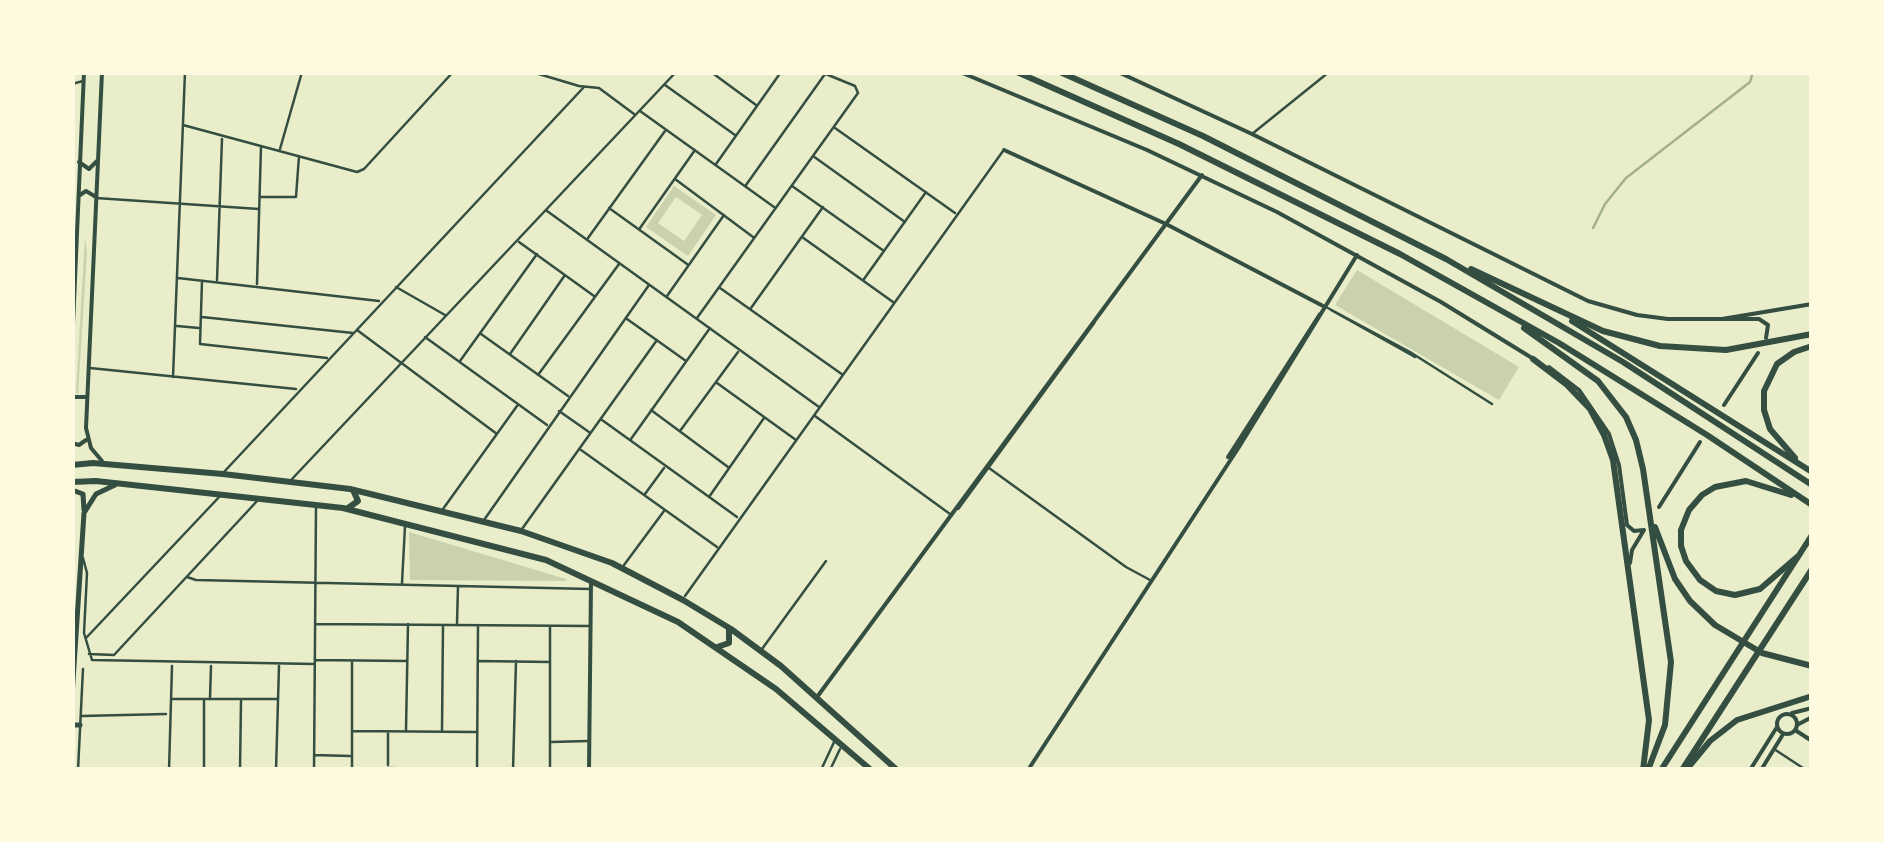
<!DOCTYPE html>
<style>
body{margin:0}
#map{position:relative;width:1884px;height:842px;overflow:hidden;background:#e9edc9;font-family:Helvetica,sans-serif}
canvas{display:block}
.frame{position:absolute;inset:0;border:75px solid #fefae0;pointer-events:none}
</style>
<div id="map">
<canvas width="1884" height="842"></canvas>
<div class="frame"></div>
</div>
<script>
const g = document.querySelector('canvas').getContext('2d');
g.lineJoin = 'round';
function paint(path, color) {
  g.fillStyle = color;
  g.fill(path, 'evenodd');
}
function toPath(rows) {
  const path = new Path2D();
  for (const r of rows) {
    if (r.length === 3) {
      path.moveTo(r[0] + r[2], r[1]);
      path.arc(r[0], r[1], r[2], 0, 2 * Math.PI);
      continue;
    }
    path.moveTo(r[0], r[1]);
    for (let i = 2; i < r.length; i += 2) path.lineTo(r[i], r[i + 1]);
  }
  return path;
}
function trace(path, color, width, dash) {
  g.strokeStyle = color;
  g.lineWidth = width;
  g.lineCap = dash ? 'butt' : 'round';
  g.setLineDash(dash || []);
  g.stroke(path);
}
paint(toPath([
 [674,186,716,215,688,256,646,227],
 [676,197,702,215,684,241,658,223],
 [85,237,87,252,78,394,76,393],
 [1357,270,1519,367,1499,400,1335,305],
 [409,532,566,579,567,581,410,580]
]), '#cad2ad');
trace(toPath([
 [1593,228,1605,204,1626,178,1750,82,1753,72]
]), '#a3b18a', 2.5);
trace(toPath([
 [532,72,579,86,599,88,634,114],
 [711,72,756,105],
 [72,84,83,81],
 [665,85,735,135],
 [640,111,774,207],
 [183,125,357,172,364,169,453,72],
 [835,128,955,213],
 [1252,134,1329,72],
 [280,149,302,72],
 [813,156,905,222],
 [716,164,781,72],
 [675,179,753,237],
 [746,185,825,74],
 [792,186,884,251],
 [261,197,296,197,299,156],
 [96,198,259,209],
 [609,208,687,264],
 [547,211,819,407],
 [640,228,695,150],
 [802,237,893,302],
 [588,238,665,131],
 [519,242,594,296],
 [178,278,379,301],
 [864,279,926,192],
 [217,280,222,139],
 [202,281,200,344,327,358],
 [257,284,261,147],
 [396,287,445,315],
 [720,288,843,375],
 [667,296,724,215],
 [1326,307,1410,352,1492,404],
 [751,308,823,207],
 [1331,310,1415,357],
 [202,317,353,333],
 [697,318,858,93,855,86,821,72],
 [627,319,686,361],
 [177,326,199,328],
 [357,330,497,434],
 [481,334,568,396],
 [425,337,547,425],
 [510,354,565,275],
 [460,361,537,254],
 [90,368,296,389],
 [538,375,619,264],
 [173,377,185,72],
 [717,383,796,440],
 [651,410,728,467],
 [559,411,589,432],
 [815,416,950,514],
 [602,420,737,517],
 [680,431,738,352],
 [631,439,710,328],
 [581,450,717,547],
 [989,468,1126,567,1150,580],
 [223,473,584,87],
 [292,479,676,72],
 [645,494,664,468],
 [709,497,764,418],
 [443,509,517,406],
 [484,520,649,285],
 [522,529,657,340],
 [83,558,87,573,84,633,92,660,315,664],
 [624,565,664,511],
 [187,577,196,580,590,589],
 [402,583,405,526],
 [685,596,1003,151],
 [457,623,458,586],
 [316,624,590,626],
 [550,626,550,770],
 [86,638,221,495],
 [762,649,826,561],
 [89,654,114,655,258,500],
 [315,660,406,661],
 [479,661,550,662],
 [210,698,211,666],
 [171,699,278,699],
 [82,716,166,714],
 [406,730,408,624],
 [442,730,443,625],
 [352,731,476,732],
 [551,742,588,741],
 [1774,749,1806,770],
 [314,755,350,756],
 [388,765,388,733],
 [388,768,466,770],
 [78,770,83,669],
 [169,770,172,666],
 [204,770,204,701],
 [240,770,241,701],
 [276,770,279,666],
 [314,770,316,506],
 [352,770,352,661],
 [477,770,478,626],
 [513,770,516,661],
 [821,770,835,740],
 [830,770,840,749]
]), '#344e41', 2.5);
trace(toPath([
 [960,72,1147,150,1277,212,1441,302,1532,358],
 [1118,72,1252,134,1588,301,1637,315,1668,319,1759,319,1768,325,1766,338],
 [1004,150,1166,224,1325,307],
 [79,162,89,169,97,161],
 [80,195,86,191,96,197],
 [1722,319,1812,304],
 [72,348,84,72],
 [1549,367,1579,390,1609,434,1619,465,1627,525,1634,531,1644,530,1632,550,1630,563],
 [72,397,87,397],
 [1724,405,1758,353],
 [72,443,79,445,86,440],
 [1228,457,1320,314],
 [102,461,91,448,86,428,102,72],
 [1659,507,1700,442],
 [958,508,1094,322],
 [817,697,1202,175],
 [1792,713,1812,708],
 [1787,724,10],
 [1797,725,1812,717],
 [1795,730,1812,741],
 [589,770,591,583],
 [1028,770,1239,447,1357,255],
 [1750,770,1777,727],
 [1761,770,1782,736]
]), '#344e41', 4);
trace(toPath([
 [72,490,83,494,84,510],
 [72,696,84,513,96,494,115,485],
 [72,725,80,725]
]), '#344e41', 5);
trace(toPath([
 [72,465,93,463,223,474,350,489,521,531,612,563,683,600,731,629,781,666,897,770],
 [72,482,96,481,343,508,546,560,678,622,776,689,871,770],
 [348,508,358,501,353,490],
 [717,647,729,643,729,630],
 [1661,770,1812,535],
 [1682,770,1812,569]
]), '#344e41', 6);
trace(toPath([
 [1017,72,1179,144,1400,254,1559,343,1707,435,1812,505],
 [1060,72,1203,136,1446,259,1623,362,1812,485],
 [1471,269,1603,331,1660,346,1726,350,1812,334],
 [1572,321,1812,472],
 [1524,328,1598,381,1626,417,1636,440,1643,469,1671,662,1665,725,1648,770],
 [1533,359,1566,384,1590,409,1604,435,1613,460,1649,720,1643,770],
 [1795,458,1770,429,1764,410,1764,391,1777,364,1794,352,1812,346],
 [1791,495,1746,481,1715,487,1702,495,1689,510,1681,530,1681,546,1686,561,1700,580,1716,591,1735,595,1760,589,1797,557],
 [1655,527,1675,579,1690,601,1715,625,1762,653,1812,666],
 [1686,770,1710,741,1737,720,1812,696]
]), '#344e41', 6);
</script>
